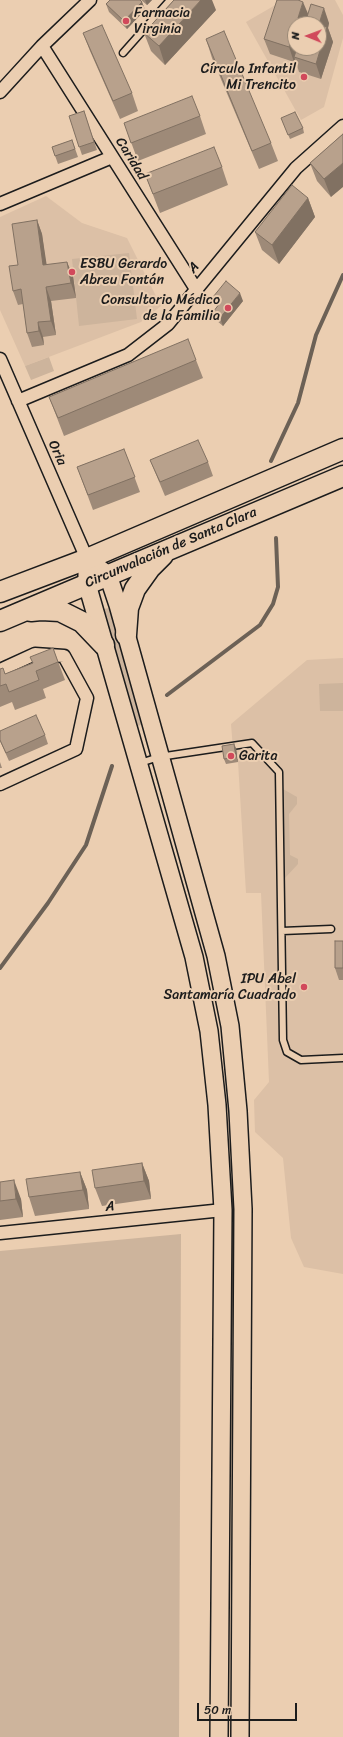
<!DOCTYPE html>
<meta charset="utf-8">
<style>
body{margin:0}
#map{position:relative;width:343px;height:1737px;overflow:hidden;background:#ebceb1;font-family:Sriracha,sans-serif}
canvas{display:block}
.north{position:absolute;left:287px;top:16px;width:40px;height:40px;box-sizing:border-box;background:#ebceb1;border:1px solid #988775;border-radius:50%;rotate:271deg;font-size:11px;font-weight:700;line-height:16px;text-align:center;color:#1c1c1c}
.north::after{content:'';display:block;margin:auto;width:14px;height:18px;background:#d1495b;clip-path:polygon(50% 0,100% 100%,50% 72%,0 100%)}
.scale{position:absolute;left:197px;top:1703px;width:100px;height:18px;box-sizing:border-box;border:2px solid #1c1c1c;border-top:0;padding-left:5px;font-size:12px;line-height:14px;white-space:nowrap;color:#1c1c1c;-webkit-text-stroke:3px #ebceb1;paint-order:stroke}
</style>
<div id="map">
<canvas width="343" height="1737"></canvas>
<div class="north">N</div>
<div class="scale">50 m</div>
</div>
<script>
const g = document.querySelector('canvas').getContext('2d');
g.lineJoin = 'round';
function paint(path, color) {
  g.fillStyle = color;
  g.fill(path, 'evenodd');
}
function toPath(rows) {
  const path = new Path2D();
  for (const r of rows) {
    path.moveTo(r[0], r[1]);
    for (let i = 2; i < r.length; i += 2) path.lineTo(r[i], r[i + 1]);
  }
  return path;
}
function trace(path, color, width, dash) {
  g.strokeStyle = color;
  g.lineWidth = width;
  g.lineCap = dash ? 'butt' : 'round';
  g.setLineDash(dash || []);
  g.stroke(path);
}
function write(font, color, halo, rows, align = 'center') {
  g.font = font + ' Sriracha,sans-serif';
  g.lineWidth = 4;
  g.setLineDash([]);
  g.textBaseline = 'middle';
  g.strokeStyle = halo;
  g.fillStyle = color;
  for (const [text, x, y, turn = 0] of rows) {
    g.save();
    g.translate(x, y);
    g.rotate((+turn || 0) * Math.PI / 180);
    g.textAlign = isNaN(turn) ? turn : align;
    if (halo) g.strokeText(text, 0, 0);
    g.fillText(text, 0, 0);
    g.restore();
  }
}
paint(toPath([
 [284,0,335,0,343,15,343,38,324,107,301,120,246,22],
 [295,24,319,24,319,48,295,48],
 [46,196,82,223,127,238,161,306,141,322,25,366,0,310,0,217],
 [343,658,343,1274,304,1267,291,1238,283,1158,255,1132,254,1100,269,1082,261,893,246,893,238,762,236,749,233,749,231,724,307,660]
]), '#dcc0a6');
paint(toPath([
 [129,253,137,319,79,326,72,259],
 [49,357,54,371,31,380,25,366],
 [110,608,143,724,138,726,103,609],
 [343,683,343,711,320,711,319,684],
 [283,789,297,797,297,804,289,814,290,855,298,859,298,864,284,879],
 [181,1234,179,1737,0,1737,0,1251]
]), '#cdb49c');
trace(toPath([
 [271,461,298,403,316,335,343,275],
 [167,695,260,625,273,604,278,587,276,538],
 [0,968,48,903,86,845,112,766]
]), '#6c6156', 4);
const service = toPath([
 [123,53,170,0],
 [140,763,159,757,252,743,279,772,283,1040,287,1052,301,1060,343,1058],
 [282,931,331,929]
]);
const minor = toPath([
 [42,46,196,289],
 [0,92,42,46,90,0],
 [0,204,112,157],
 [0,359,87,559],
 [18,401,128,355,168,324,296,168,343,126],
 [0,670,35,654,64,656,87,698,76,749,0,784],
 [0,1233,223,1210]
]);
const secondary = toPath([
 [219,1737,223,1210,217,1105,209,1031,194,957,87,584,87,559,108,575,118,605,216,956,230,1026,238,1111,243,1209,240,1737]
]);
const trunk = toPath([
 [0,592,87,559,343,449],
 [31,611,41,610,60,611,82,622,104,645],
 [0,621,343,476],
 [126,635,128,608,135,589,150,568,163,555]
]);
trace(service, '#1c1c1c', 9);
trace(minor, '#1c1c1c', 15);
trace(secondary, '#1c1c1c', 20);
trace(trunk, '#1c1c1c', 23);
trace(service, '#ebceb1', 6);
trace(minor, '#ebceb1', 12);
trace(secondary, '#ebceb1', 17);
trace(trunk, '#ebceb1', 20);
paint(toPath([
 [141,0,152,0,147,5],
 [142,2,145,10,127,29,109,12,106,4],
 [216,10,165,65,151,51,144,33],
 [308,14,329,23,328,28,333,42,321,79,299,72,295,59,294,62,270,54,264,39],
 [295,24,319,24,295,48],
 [83,33,132,93,138,111,120,119,90,51],
 [206,39,271,143,278,161,259,169,212,58],
 [84,111,97,150,82,155,69,116],
 [200,116,206,134,138,161,124,123],
 [281,118,303,128,304,133,290,139],
 [343,134,331,197,317,181,310,163],
 [72,140,78,157,58,164,52,147],
 [222,167,228,185,160,213,145,174],
 [308,198,315,217,279,264,262,250,255,232],
 [37,220,42,234,46,265,73,276,76,298,51,301,56,335,43,337,44,345,32,347,27,333,23,304,18,305,13,291,18,265],
 [213,297,243,301,223,326,216,320,213,312,218,307,216,305],
 [196,360,203,378,64,436,49,397],
 [124,449,140,492,93,510,77,467],
 [150,460,208,462,213,476,165,496],
 [53,648,65,680,43,689,46,698,15,710,12,702,0,707,0,669,5,674,32,663],
 [0,731,45,735,48,744,9,761,0,741],
 [236,748,238,762,226,764,224,759],
 [0,762,2,768,0,768],
 [343,941,343,980,339,980,335,968],
 [142,1163,149,1181,151,1199,102,1206,95,1188],
 [80,1172,87,1190,89,1209,35,1216,29,1197],
 [0,1182,21,1199,23,1217,0,1220]
]), '#9e8a78');
paint(toPath([
 [145,0,152,0,147,5],
 [201,0,212,0,216,10,165,65,159,46],
 [142,2,145,10,127,29,124,21],
 [303,2,309,16,306,24,298,18],
 [324,8,329,23,328,28,333,42,321,79,316,64,319,24],
 [294,32,295,35,295,48,298,48,294,57,295,59,294,62,289,47],
 [343,163,343,187,331,197,324,179],
 [308,198,315,217,279,264,272,245],
 [37,220,42,234,49,280,43,265],
 [67,262,73,276,76,298,71,283],
 [46,287,51,301,56,335,51,321],
 [240,293,243,301,223,326,220,318],
 [38,322,43,337,44,345,39,331],
 [234,744,236,748,238,762,236,757],
 [142,1163,149,1181,151,1199,144,1181],
 [80,1172,87,1190,89,1209,83,1190],
 [14,1180,21,1199,23,1217,16,1199]
]), '#817162');
const building = toPath([
 [110,0,140,0,142,2,124,21,106,4,110,0],
 [174,0,201,0,159,46,144,33,174,0],
 [277,0,298,0,303,2,298,18,306,20,311,4,324,8,319,24,295,24,295,32,294,32,289,47,264,39,277,0],
 [102,25,132,93,113,101,83,33,102,25],
 [319,25,327,27,316,64,294,57,297,48,319,48,319,25],
 [224,31,271,143,252,151,206,39,224,31],
 [192,96,200,116,131,143,124,123,192,96],
 [84,111,94,142,79,147,69,116,84,111],
 [295,112,303,128,288,135,281,118,295,112],
 [343,134,343,163,324,179,310,163,343,134],
 [72,140,75,149,55,156,52,147,72,140],
 [214,147,222,167,153,194,145,174,214,147],
 [292,185,308,198,272,245,255,232,292,185],
 [37,220,43,265,67,262,71,283,46,287,51,321,38,322,39,331,27,333,21,289,13,291,9,266,18,265,12,224,37,220],
 [226,281,240,293,220,318,213,312,220,303,213,297,226,281],
 [188,339,196,360,58,418,49,397,188,339],
 [198,440,208,462,160,482,150,460,198,440],
 [124,449,135,477,88,495,77,467,124,449],
 [53,648,58,662,36,671,39,680,9,692,6,684,0,686,0,669,3,668,5,674,33,663,30,657,53,648],
 [36,715,45,735,6,753,0,740,0,731,36,715],
 [234,744,236,757,224,759,222,746,234,744],
 [335,941,343,941,343,968,335,968,335,941],
 [142,1163,144,1181,95,1188,92,1170,142,1163],
 [80,1172,83,1190,29,1197,26,1179,80,1172],
 [14,1180,16,1199,0,1201,0,1182,14,1180]
]);
paint(building, '#b8a18c');
trace(building, '#817162', 1);
for (const [x, y, r, color] of [
 [126,21,4,"#d1495b"],
 [304,77,4,"#d1495b"],
 [72,272,4,"#d1495b"],
 [228,308,4,"#d1495b"],
 [231,756,4,"#d1495b"],
 [304,987,4,"#d1495b"]
]) {
  const dot = new Path2D();
  dot.arc(x, y, r, 0, 2 * Math.PI);
  g.fillStyle = color;
  g.fill(dot);
  trace(dot, '#ebceb1', 1.5);
}
write('14px', '#1c1c1c', '#ebceb1', [
 ["Farmacia",134,13],
 ["Virginia",134,29],
 ["Círculo Infantil",296,69,"right"],
 ["Mi Trencito",296,85,"right"],
 ["ESBU Gerardo",80,264],
 ["Abreu Fontán",80,280],
 ["Consultorio Médico",220,300,"right"],
 ["de la Familia",220,316,"right"],
 ["Garita",239,756],
 ["IPU Abel",296,979,"right"],
 ["Santamaría Cuadrado",296,995,"right"]
], 'left');
write('14px', '#1c1c1c', '#ebceb1', [
 ["Caridad",131,159,58],
 ["A",194,268,-50],
 ["Oria",57,453,66],
 ["Circunvalación de Santa Clara",171,548,-23],
 ["A",110,1207,-6]
]);
</script>
